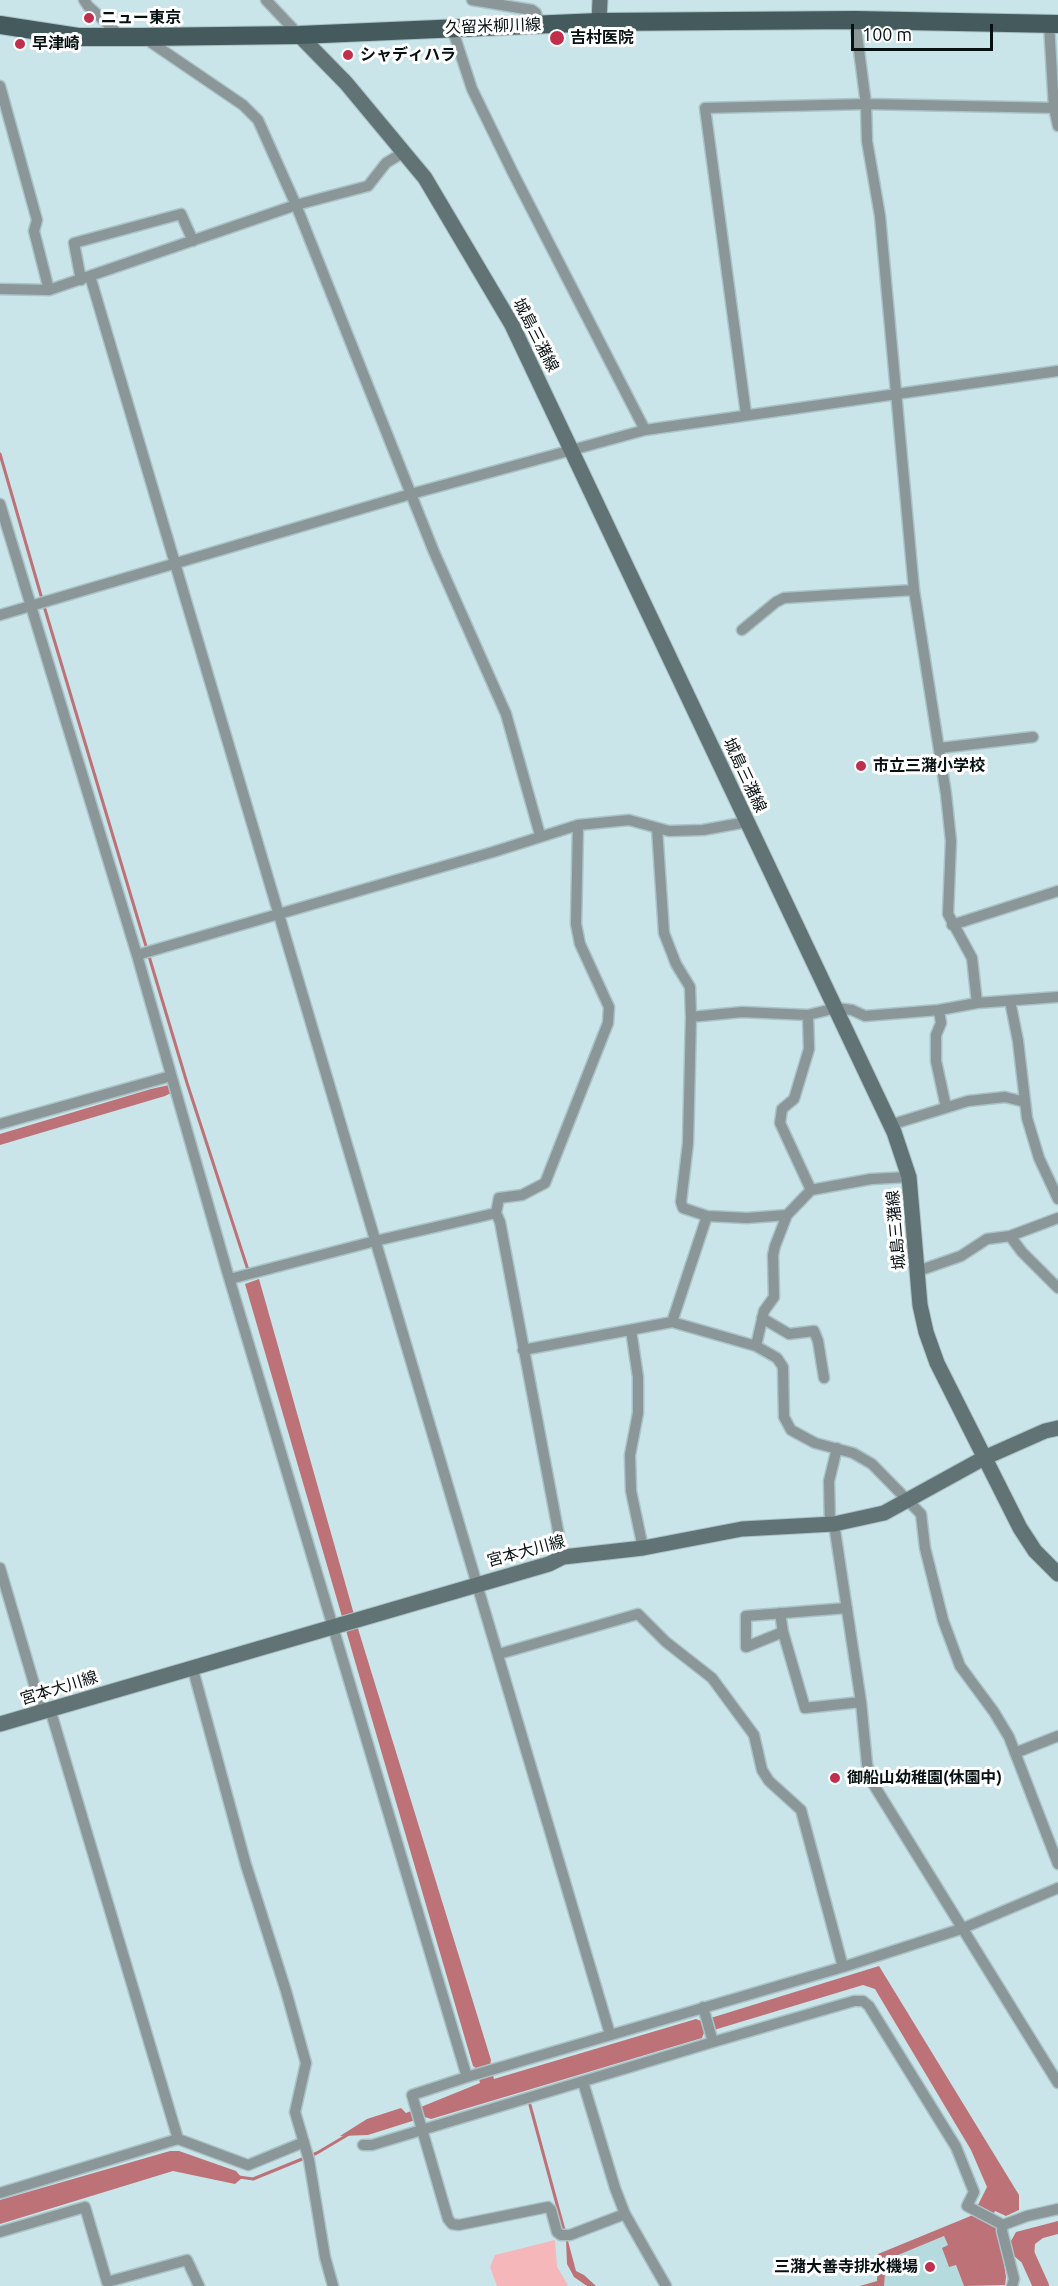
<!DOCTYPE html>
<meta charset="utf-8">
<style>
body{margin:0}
#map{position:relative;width:1058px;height:2286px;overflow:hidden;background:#c9e5e9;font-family:Ubuntu,sans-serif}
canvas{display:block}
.scale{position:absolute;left:851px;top:24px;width:142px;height:27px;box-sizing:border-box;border:3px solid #071112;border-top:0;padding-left:8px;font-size:18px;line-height:21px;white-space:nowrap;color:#071112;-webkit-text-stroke:4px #fff;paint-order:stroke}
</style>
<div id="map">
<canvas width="1058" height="2286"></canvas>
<div class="scale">100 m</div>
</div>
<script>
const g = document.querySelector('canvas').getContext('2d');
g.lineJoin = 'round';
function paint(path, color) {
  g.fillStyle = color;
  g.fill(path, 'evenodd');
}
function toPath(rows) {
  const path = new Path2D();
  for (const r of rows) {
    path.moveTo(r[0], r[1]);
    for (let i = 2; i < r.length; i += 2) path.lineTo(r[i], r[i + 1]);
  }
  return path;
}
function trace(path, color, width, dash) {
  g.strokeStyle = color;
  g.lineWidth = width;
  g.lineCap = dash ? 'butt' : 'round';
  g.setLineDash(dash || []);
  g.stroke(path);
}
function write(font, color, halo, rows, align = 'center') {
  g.font = font + ' Ubuntu,"Noto Sans JP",sans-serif';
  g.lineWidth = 6;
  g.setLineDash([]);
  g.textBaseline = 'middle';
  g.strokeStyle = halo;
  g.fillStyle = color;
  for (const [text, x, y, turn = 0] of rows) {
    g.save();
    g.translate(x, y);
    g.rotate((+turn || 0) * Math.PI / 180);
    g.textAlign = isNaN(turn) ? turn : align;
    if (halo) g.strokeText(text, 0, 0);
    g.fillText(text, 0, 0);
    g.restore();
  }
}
paint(toPath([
 [944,2236,948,2245,942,2248,949,2267,955,2264,964,2286,884,2286,885,2260]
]), '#b5dbdf');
paint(toPath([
 [555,2240,557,2267,568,2285,566,2286,497,2286,490,2267,495,2255]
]), '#f6b7bb');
paint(toPath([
 [169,1085,171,1093,165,1096,0,1145,0,1134,151,1089],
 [259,1279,359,1632,491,2060,490,2065,494,2079,696,2019,701,2021,879,1966,1019,2195,1019,2210,1006,2216,995,2211,988,2223,996,2227,1000,2243,1011,2241,1016,2232,1058,2221,1058,2234,1043,2238,1035,2244,1034,2257,1021,2262,1013,2255,1003,2258,1006,2277,1005,2285,964,2286,956,2265,949,2267,942,2248,948,2245,944,2236,886,2260,884,2286,860,2286,877,2281,878,2254,973,2215,987,2187,971,2150,875,1989,863,1985,704,2033,702,2038,431,2119,425,2117,368,2135,340,2136,367,2119,401,2108,406,2113,480,2083,477,2069,473,2066,245,1284],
 [170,2151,179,2151,236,2171,242,2178,235,2184,173,2171,0,2224,0,2200],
 [566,2239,568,2241,576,2271,584,2275,596,2286,587,2286,574,2277,567,2264]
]), '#bd7278');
trace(toPath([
 [0,454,42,599],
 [44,606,187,1083,248,1270],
 [530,2105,564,2230],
 [239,2177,253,2179,317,2153,349,2134]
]), '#bd7278', 3);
trace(toPath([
 [1022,2244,1041,2286]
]), '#bd7278', 16);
const street = toPath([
 [84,0,88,6,122,37],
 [266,0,299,35],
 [472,0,532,10,536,13,539,25],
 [855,20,866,104,867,141,880,216,914,590,946,794,951,841,948,914,972,958,977,1003],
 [1049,24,1054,108,1058,126],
 [452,28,472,89,513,173,645,430],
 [146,39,243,105,258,120,296,205,434,552,506,714,540,835],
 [0,86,37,220,34,231,49,290],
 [90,276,610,2034],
 [81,280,74,243,181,214,193,241],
 [0,289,49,290,296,205,368,186,386,163,404,152],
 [746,414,705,108,866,104,1058,108],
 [0,504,137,955,227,1271,467,2077,412,2095,448,2219,452,2224,459,2225,548,2207,551,2210,557,2232,561,2235,570,2235,625,2214],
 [0,615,411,494,645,430,1058,371],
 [742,630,776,602,784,598,914,590],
 [940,748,1033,737],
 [657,828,664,933,676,964,690,987,691,1017,688,1143,681,1202,683,1208,707,1216,747,1218,787,1215],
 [952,925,1058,891],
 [137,955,493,852,578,825,629,820,669,831,703,830,747,822],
 [1010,1001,1018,1041,1027,1118,1039,1158,1058,1199],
 [939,1010,941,1023,936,1035,936,1061,946,1107],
 [691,1017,742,1012,808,1015,836,1008,852,1010,865,1016,939,1010,977,1003,1058,997],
 [0,1124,171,1076],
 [890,1125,968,1101,1005,1097,1025,1102],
 [811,1190,871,1179,909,1177],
 [1010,1236,1022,1252,1058,1288],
 [918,1271,961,1256,987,1239,1010,1236,1058,1218],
 [230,1279,375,1241,496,1213],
 [762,1318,789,1334,814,1331,818,1341,824,1378],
 [672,1322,707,1216],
 [631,1330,638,1377,638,1413,630,1455,631,1491,643,1548],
 [756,1346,764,1311,774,1297,773,1255,775,1246,787,1215,811,1190,780,1123,782,1109,794,1099,809,1049,808,1015],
 [523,1350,672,1322,756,1346,777,1358,783,1367,784,1417,791,1430,815,1443,853,1453,872,1464,921,1514,925,1548,943,1620,960,1666,994,1712,1009,1737,1058,1864],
 [834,1524,861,1702,867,1764,872,1782,1058,2083],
 [830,1525,829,1481,837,1448],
 [563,1557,500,1222,496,1213,499,1198,522,1195,545,1183,608,1023,609,1007,580,944,576,924,578,825],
 [0,1568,42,1711],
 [780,1613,783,1632,805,1708,861,1702],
 [783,1632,746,1647,746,1616,847,1608],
 [192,1666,246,1865,286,1991,306,2063,295,2112,309,2160,325,2257,333,2286],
 [1015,1753,1058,1736],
 [843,1967,961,1929,1058,1888],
 [713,2042,854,2001,863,2001,869,2006,956,2147,974,2192,967,2206,1003,2225],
 [467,2077,843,1967,801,1810,769,1781,762,1770,754,1735,712,1678,666,1642,638,1614,499,1654],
 [583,2082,615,2188,625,2214,666,2286],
 [178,2139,248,2165,304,2142],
 [363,2145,372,2145,713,2042,703,2007],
 [0,2193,178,2139,50,1709],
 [0,2232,85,2207,107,2282,187,2260,199,2286],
 [1012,2286,1014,2279,1002,2231,1003,2225,1027,2216,1058,2209]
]);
const secondary = toPath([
 [599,22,600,0],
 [299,35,346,83,425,178,512,325,894,1132,909,1177,920,1305,926,1332,937,1363,1020,1528,1035,1551,1058,1574],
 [0,1724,549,1564,563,1557,643,1548,742,1529,834,1524,884,1513,984,1458,1045,1431,1058,1428]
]);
const primary = toPath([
 [0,25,78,37,142,37,299,35,599,22,855,20,1058,24]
]);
trace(street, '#aac3c7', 13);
trace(secondary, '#aac3c7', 17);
trace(primary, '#aac3c7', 20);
trace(street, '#8a9698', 10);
trace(secondary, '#627375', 15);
trace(primary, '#455a5d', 18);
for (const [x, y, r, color] of [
 [89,18,6,"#c0304c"],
 [557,38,8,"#c0304c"],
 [20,44,6,"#c0304c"],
 [348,55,6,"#c0304c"],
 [861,766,6,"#c0304c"],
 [835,1778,6,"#c0304c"],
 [930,2267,6,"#c0304c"]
]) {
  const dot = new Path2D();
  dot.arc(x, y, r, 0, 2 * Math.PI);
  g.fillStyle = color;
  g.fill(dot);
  trace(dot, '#fff', 2);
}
write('bold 16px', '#071112', '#fff', [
 ["ニュー東京",101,18],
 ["吉村医院",570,38],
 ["早津崎",32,44],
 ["シャディハラ",360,55],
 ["市立三潴小学校",873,766],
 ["御船山幼稚園(休園中)",847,1778],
 ["三潴大善寺排水機場",918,2267,"right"]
], 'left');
write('16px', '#071112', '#fff', [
 ["久留米柳川線",493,26,-2],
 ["城島三潴線",536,335,63],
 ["城島三潴線",745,775,65],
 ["城島三潴線",896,1230,-95],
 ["宮本大川線",526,1551,-15],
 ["宮本大川線",59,1688,-17]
]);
</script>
